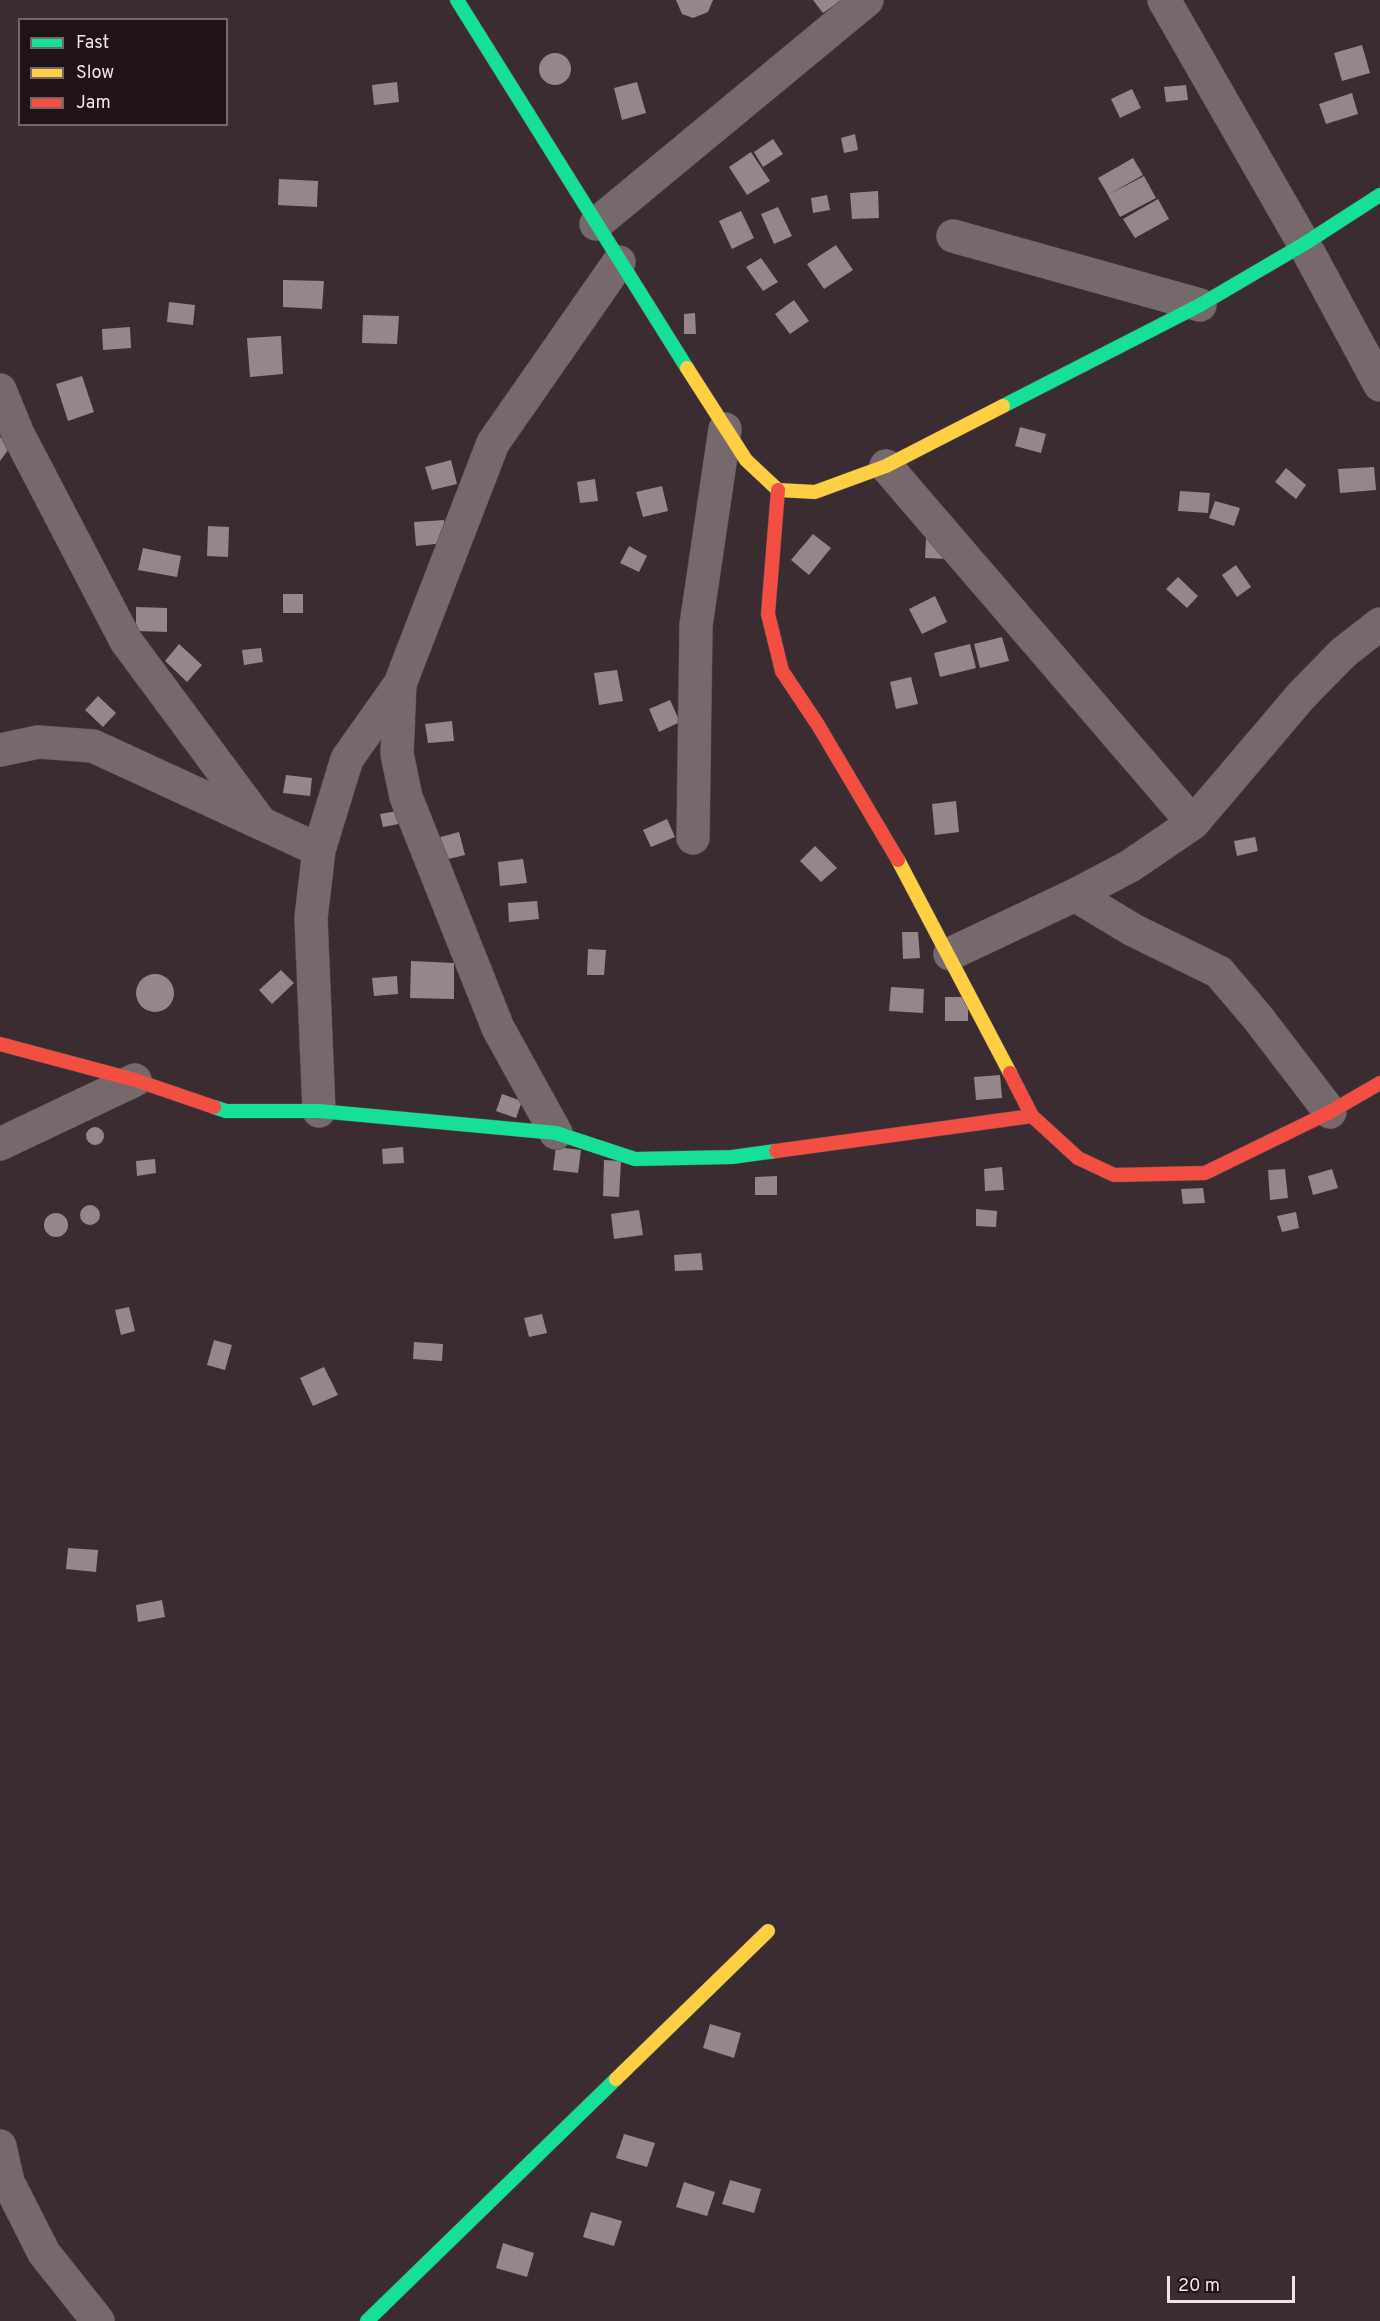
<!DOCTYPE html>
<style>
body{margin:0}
#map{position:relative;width:1380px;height:2321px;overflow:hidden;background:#3b2c31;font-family:Overpass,sans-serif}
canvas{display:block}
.legend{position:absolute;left:18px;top:18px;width:210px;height:108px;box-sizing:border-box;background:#1f1317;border:2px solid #75666a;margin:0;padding:8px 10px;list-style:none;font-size:18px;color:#f5e3e7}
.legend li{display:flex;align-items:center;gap:12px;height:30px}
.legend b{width:30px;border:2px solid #75666a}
.scale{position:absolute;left:1167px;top:2276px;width:128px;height:27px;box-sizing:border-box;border:3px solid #f5e3e7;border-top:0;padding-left:8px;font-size:18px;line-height:21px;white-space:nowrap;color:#f5e3e7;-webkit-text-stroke:4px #1f1317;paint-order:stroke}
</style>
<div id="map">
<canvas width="1380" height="2321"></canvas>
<ul class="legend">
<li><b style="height:8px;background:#16e098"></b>Fast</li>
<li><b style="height:8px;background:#ffcf43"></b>Slow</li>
<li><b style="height:8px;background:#f24e42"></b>Jam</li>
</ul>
<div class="scale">20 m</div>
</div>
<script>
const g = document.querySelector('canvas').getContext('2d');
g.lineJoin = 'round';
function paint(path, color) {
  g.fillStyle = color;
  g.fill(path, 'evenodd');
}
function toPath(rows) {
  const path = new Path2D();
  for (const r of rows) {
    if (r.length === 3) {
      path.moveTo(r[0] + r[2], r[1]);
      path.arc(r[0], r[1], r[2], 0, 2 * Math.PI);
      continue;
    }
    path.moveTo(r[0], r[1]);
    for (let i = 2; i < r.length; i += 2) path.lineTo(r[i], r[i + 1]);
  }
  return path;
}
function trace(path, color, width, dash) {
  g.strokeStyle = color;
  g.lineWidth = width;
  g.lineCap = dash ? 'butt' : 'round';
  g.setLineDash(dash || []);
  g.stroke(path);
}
paint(toPath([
 [676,0,713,0,708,12,693,18,682,14],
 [813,0,842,0,823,13],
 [1362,45,1370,73,1342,81,1334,53],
 [555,69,16],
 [397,82,399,102,374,105,372,85],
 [637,82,646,113,622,120,614,88],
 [1186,85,1188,100,1166,102,1164,87],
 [1132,89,1141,108,1120,118,1111,99],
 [1352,93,1358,114,1326,124,1319,104],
 [855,134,858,150,844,153,841,138],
 [773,139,783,154,763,167,754,152],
 [751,152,770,181,747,195,729,167],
 [1133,158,1143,175,1108,195,1098,178],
 [1144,176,1156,198,1120,217,1108,195],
 [279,179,318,181,317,207,278,205],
 [878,191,879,218,852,219,850,193],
 [827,195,830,210,813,213,811,198],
 [1158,199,1169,219,1135,238,1123,219],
 [778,207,792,236,774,244,761,214],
 [741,211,754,238,732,249,719,221],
 [836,245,853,270,824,289,807,264],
 [761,258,778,282,763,291,746,267],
 [283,280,324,281,322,309,283,307],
 [794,300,809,321,790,334,775,314],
 [169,302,195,305,193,325,167,322],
 [695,313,696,334,684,334,684,314],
 [363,315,399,316,397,344,362,343],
 [130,327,131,348,103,350,102,329],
 [281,336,283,374,250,377,247,338],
 [82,376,94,412,68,421,56,384],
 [1020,427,1046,434,1041,453,1015,446],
 [0,437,11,446,0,461],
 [451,460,457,484,432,490,425,467],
 [1374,467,1376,490,1340,493,1338,469],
 [1286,468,1306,485,1296,499,1275,482],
 [595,479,598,501,580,503,577,482],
 [662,486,668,511,643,517,636,492],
 [1180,491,1210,493,1208,513,1178,511],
 [1215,501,1240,508,1234,526,1209,518],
 [444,520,445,543,416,546,414,522],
 [208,526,229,527,228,557,207,556],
 [813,534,831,548,809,575,791,560],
 [926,538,947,539,947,559,925,558],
 [629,546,647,556,639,572,620,563],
 [143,548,181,556,177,577,138,570],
 [1236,565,1251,587,1237,597,1222,575],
 [1178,577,1198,596,1187,608,1166,589],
 [283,594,303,594,303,613,283,613],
 [935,596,947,622,922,634,909,609],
 [136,607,167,608,167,632,136,631],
 [1002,637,1009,661,980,668,974,644],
 [179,644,202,665,187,682,165,661],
 [970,644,976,668,940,677,934,653],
 [261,648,263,662,244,665,242,650],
 [617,670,623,701,599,705,594,673],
 [911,677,918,704,896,709,890,682],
 [98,696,116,713,103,727,85,710],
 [670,700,680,722,659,732,649,709],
 [452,721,454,741,428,743,425,724],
 [286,775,312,778,310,796,283,793],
 [956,801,959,832,935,835,932,804],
 [397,811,399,824,383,827,380,814],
 [667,819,675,837,651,847,643,830],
 [459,832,465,855,440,861,433,839],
 [1255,837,1258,851,1237,856,1234,841],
 [815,846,837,868,821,882,800,861],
 [523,859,527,883,500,886,498,862],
 [537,901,539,919,509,922,508,903],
 [902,932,918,932,920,958,903,959],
 [588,949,606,950,604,975,587,975],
 [411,961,454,963,454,999,410,998],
 [281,970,294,983,272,1004,259,990],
 [155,993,19],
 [397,976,398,994,374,996,372,978],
 [891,987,924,989,923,1013,889,1011],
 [945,997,968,997,968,1021,945,1021],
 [1000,1075,1002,1098,976,1100,974,1077],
 [502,1094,522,1101,516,1118,496,1111],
 [95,1136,9],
 [403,1147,404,1163,383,1164,382,1149],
 [556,1147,581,1150,578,1173,553,1170],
 [155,1159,156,1173,137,1176,136,1161],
 [604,1160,621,1161,619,1197,603,1196],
 [1002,1167,1004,1190,985,1191,984,1169],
 [1285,1169,1288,1198,1270,1200,1268,1170],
 [1332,1169,1338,1188,1313,1195,1308,1176],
 [777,1176,777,1195,755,1195,755,1177],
 [1203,1188,1205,1203,1183,1204,1181,1189],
 [90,1215,10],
 [976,1209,997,1211,996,1227,976,1226],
 [639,1210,643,1235,614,1239,611,1214],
 [1296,1212,1299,1228,1282,1232,1277,1216],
 [56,1225,12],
 [701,1253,703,1270,675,1271,674,1255],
 [129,1307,135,1331,121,1335,115,1310],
 [542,1314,547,1333,529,1337,524,1318],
 [214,1340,232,1345,225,1370,207,1365],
 [414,1342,443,1344,442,1361,413,1359],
 [324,1367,338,1395,313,1406,300,1378],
 [68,1548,98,1550,96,1572,66,1569],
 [162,1600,165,1617,138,1622,136,1605],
 [710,2024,741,2033,734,2058,703,2048],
 [624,2134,655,2143,647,2167,616,2158],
 [730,2180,761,2189,754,2213,722,2204],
 [684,2182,715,2192,707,2216,676,2207],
 [591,2212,622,2221,614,2246,583,2237],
 [503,2243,534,2253,527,2277,496,2268]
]), '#94868a');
const street = toPath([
 [1164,0,1304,244,1380,385],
 [596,224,867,0],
 [953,236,1200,305],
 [0,390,18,434,126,641,261,823],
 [886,466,1193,823],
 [0,750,38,742,93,746,319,850],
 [693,838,696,625,725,429],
 [1075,895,1133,930,1219,972,1258,1018,1330,1112],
 [950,954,1075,895,1130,866,1193,823,1301,696,1343,653,1380,624],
 [319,1111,311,918,319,850,347,759,400,684],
 [556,1133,498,1028,406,797,397,754,400,684,493,443,619,262],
 [0,1144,135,1080],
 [0,2146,8,2182,44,2253,98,2321]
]);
const fast = toPath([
 [457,0,687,368],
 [1003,406,1200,305,1304,244,1380,195],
 [214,1107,226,1111,319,1111,556,1133,635,1159,732,1157,776,1151],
 [367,2321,616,2079]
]);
const slow = toPath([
 [687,368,746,460,778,490,815,492,886,466,1003,406],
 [898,860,1010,1073],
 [616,2079,768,1931]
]);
const jam = toPath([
 [778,490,768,614,782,671,818,725,898,860],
 [0,1044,135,1080,214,1107],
 [1010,1073,1032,1116,1078,1158,1114,1175,1205,1173,1330,1112,1380,1083],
 [776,1151,1032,1116]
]);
trace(street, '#574b4f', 34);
trace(fast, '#574b4f', 15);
trace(slow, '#574b4f', 15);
trace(jam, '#574b4f', 15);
trace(street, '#75696c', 33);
trace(fast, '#16e098', 14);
trace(slow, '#ffcf43', 14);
trace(jam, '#f24e42', 14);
</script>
